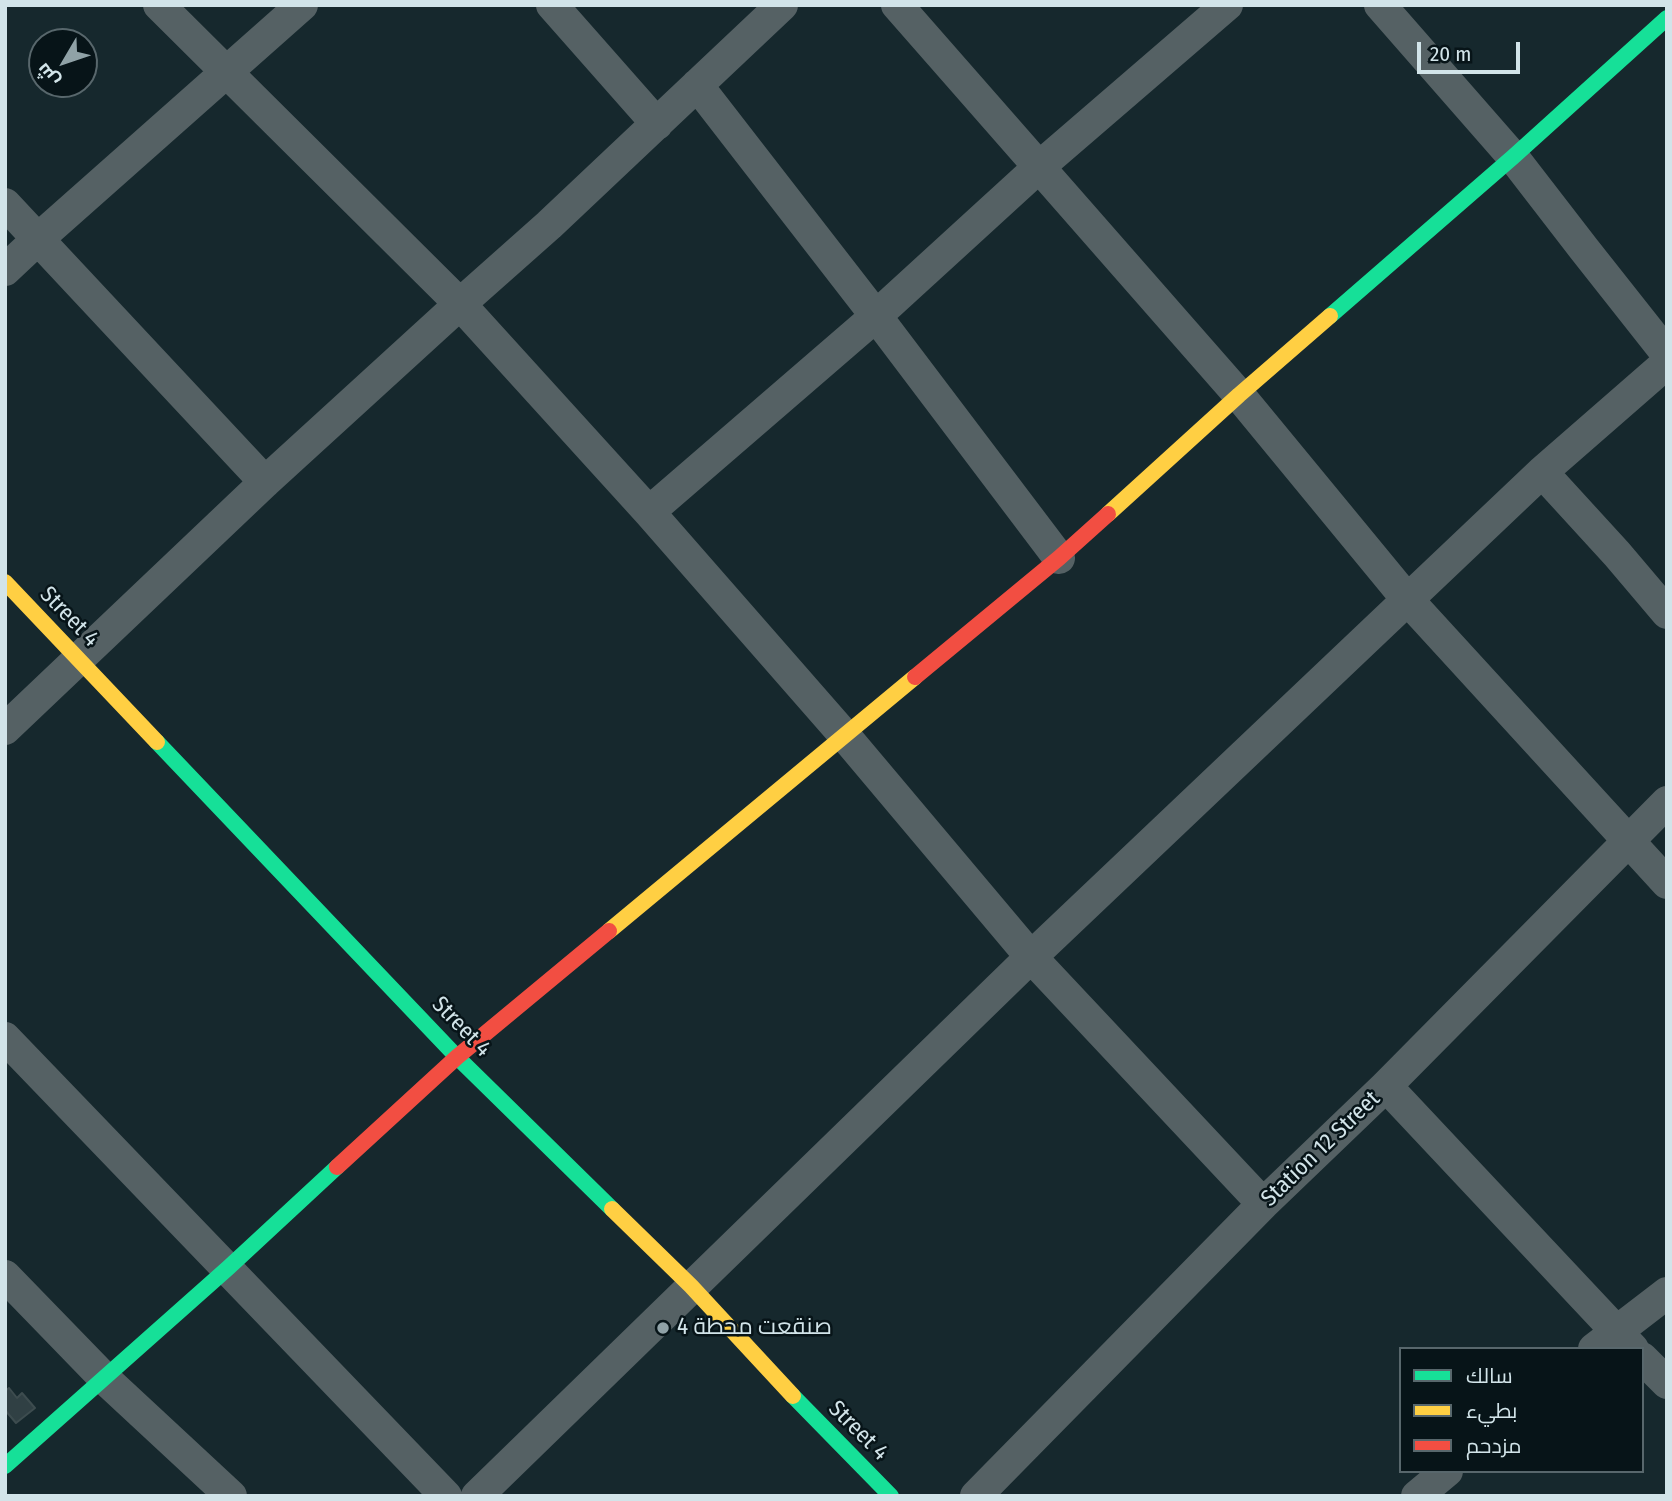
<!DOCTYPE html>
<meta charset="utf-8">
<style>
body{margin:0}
#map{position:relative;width:1672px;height:1501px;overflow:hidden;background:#16282d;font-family:"Fira Sans Condensed",Cairo,sans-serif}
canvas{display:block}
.frame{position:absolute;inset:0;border:7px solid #d2e4e9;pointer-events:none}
.legend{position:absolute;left:1399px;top:1347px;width:245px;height:126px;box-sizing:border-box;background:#071418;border:2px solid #58676c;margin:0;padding:9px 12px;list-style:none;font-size:21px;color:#d2e4e9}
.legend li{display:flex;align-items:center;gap:14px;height:35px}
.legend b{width:35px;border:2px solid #58676c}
.north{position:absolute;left:28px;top:28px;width:70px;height:70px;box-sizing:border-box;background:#071418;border:2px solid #58676c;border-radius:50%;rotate:231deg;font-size:19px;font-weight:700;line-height:28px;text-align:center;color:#d2e4e9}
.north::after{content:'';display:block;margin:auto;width:24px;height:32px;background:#90a2a7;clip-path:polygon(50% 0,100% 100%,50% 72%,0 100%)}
.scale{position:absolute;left:1417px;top:42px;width:103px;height:32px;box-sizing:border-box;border:4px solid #d2e4e9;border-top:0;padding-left:9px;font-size:21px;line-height:24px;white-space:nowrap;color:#d2e4e9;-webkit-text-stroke:5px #071418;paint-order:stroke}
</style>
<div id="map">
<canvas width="1672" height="1501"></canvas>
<div class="frame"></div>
<ul class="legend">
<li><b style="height:9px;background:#16e098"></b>سالك</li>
<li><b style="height:9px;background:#ffcf43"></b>بطيء</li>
<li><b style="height:9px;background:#f24e42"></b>مزدحم</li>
</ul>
<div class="north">ش</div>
<div class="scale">20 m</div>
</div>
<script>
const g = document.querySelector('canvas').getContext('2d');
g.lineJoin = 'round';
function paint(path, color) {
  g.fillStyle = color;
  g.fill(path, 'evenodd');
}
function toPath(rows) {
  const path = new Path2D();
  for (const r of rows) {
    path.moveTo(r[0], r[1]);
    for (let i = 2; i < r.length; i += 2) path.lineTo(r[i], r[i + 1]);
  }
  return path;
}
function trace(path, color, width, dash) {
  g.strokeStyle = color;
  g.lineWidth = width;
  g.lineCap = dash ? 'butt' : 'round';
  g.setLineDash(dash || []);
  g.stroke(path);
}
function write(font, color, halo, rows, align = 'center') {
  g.font = font + ' "Fira Sans Condensed",Cairo,sans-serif';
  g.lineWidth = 5;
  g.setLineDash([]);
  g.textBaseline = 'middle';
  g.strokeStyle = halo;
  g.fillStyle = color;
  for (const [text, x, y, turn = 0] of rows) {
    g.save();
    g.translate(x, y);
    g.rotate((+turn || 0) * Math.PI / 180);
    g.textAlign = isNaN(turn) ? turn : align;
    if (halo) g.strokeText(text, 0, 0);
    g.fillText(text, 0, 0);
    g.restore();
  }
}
const building = toPath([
 [9,1388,17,1398,22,1393,35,1408,16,1423,5,1410,5,1391,9,1388]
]);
paint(building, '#304044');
trace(building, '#3d4c4f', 2);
trace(toPath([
 [159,5,460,304,649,512,845,736,1031,957,1263,1204],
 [552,5,657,124],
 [897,5,1239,395,1407,599,1667,883],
 [1380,5,1513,157,1584,249,1667,354],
 [697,85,876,316,1059,558],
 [5,204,265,482],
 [5,270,38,239,302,5],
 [1542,472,1617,554,1667,613],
 [649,512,876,316,1039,167,1227,5],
 [5,729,265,482,460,304,549,225,782,5],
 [5,1038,446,1496],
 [1386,1086,1633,1349],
 [5,1276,105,1379,231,1496],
 [1594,1349,1667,1293],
 [1642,1358,1667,1383],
 [477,1496,1031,957,1542,472,1667,363],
 [976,1496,1263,1204,1386,1086,1667,802],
 [1417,1496,1447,1471]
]), '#556164', 32);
trace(toPath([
 [1330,316,1513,157,1667,18],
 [157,742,457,1057,612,1209],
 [793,1396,891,1496],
 [5,1466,228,1268,337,1167]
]), '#16e098', 16);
trace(toPath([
 [1108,514,1239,395,1330,316],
 [5,582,157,742],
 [609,931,915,677],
 [612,1209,691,1286,793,1396]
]), '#ffcf43', 16);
trace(toPath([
 [915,677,1059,558,1108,514],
 [337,1167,457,1057,609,931]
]), '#f24e42', 16);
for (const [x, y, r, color] of [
 [663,1328,7,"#90a2a7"]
]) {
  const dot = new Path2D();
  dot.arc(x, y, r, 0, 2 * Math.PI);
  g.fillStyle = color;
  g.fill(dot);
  trace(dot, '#071418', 2.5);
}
write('23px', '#d2e4e9', '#071418', [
 ["Street 4",69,617,46],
 ["Street 4",461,1027,46],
 ["Station 12 Street",1321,1149,-44],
 ["Street 4",858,1431,45]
]);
write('23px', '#d2e4e9', '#071418', [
 ["صنقعت محطة 4",677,1328]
], 'left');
</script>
